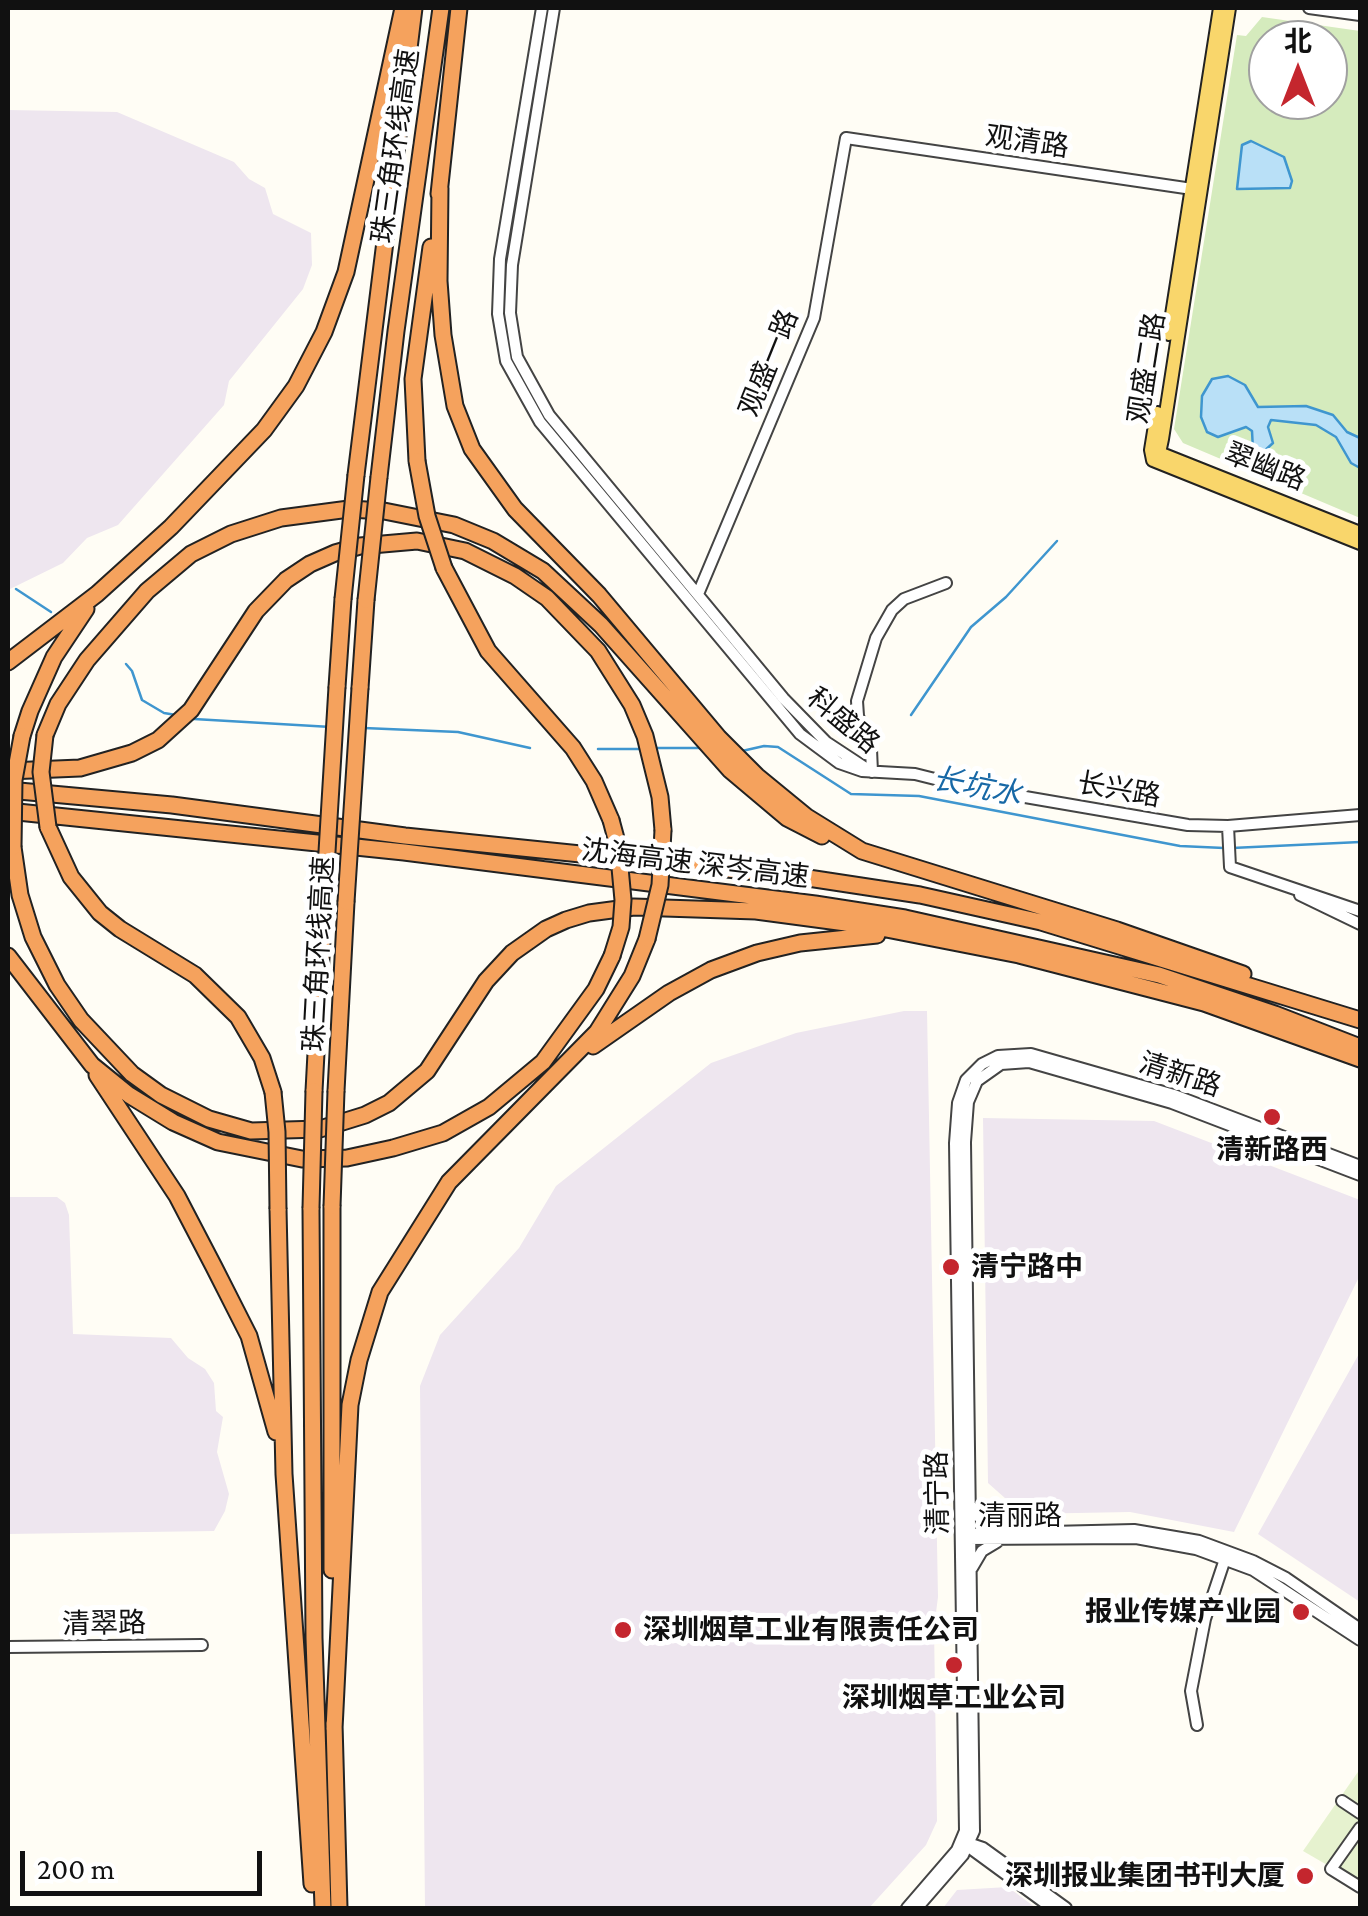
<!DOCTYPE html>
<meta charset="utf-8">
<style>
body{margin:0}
#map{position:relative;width:1368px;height:1916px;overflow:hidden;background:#fffdf5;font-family:"Crimson Pro","Noto Sans SC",serif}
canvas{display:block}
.frame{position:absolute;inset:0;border:10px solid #111;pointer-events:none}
.north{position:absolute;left:1248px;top:20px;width:100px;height:100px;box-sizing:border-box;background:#fff;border:2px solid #a0a0a0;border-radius:50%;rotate:0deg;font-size:28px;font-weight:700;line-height:40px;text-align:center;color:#111}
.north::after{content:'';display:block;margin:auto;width:35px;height:45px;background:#c4262e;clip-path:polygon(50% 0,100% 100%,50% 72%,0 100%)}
.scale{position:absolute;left:20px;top:1851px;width:242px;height:45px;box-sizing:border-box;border:5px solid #111;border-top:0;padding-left:12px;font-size:30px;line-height:35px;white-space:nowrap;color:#111;-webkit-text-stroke:8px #fff;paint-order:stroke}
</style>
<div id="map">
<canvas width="1368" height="1916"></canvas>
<div class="frame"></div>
<div class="north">北</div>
<div class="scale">200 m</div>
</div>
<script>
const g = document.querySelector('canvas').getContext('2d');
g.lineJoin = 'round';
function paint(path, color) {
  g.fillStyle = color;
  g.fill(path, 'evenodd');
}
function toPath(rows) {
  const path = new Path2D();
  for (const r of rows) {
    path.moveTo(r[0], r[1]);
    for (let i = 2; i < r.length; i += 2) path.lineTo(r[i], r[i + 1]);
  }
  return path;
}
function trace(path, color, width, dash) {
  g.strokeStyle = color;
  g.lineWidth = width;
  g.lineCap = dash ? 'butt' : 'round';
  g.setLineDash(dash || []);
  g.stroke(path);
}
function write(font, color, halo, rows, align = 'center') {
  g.font = font + ' "Crimson Pro","Noto Sans SC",serif';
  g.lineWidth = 10;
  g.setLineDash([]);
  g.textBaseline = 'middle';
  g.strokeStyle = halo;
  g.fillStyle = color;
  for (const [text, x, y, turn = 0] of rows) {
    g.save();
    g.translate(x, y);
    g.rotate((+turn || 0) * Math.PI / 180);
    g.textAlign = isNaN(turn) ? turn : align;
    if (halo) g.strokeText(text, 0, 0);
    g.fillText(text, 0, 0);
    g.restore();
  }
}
paint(toPath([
 [8,110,117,112,234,162,249,179,265,188,273,214,311,233,312,265,303,289,229,381,224,405,118,525,87,538,63,563,8,590],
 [904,1011,927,1011,938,1597,934,1628,937,1821,926,1845,869,1908,425,1908,420,1386,440,1335,519,1248,556,1186,711,1063,796,1033],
 [983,1118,1154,1121,1360,1200,1360,1275,1234,1532,1130,1512,1023,1514,988,1483],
 [8,1197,57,1197,65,1203,69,1215,73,1334,171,1338,188,1358,205,1369,214,1383,216,1411,223,1417,217,1452,229,1494,225,1511,214,1531,8,1534],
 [1360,1352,1360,1602,1258,1534],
 [1008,1887,1036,1908,943,1908,957,1890]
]), '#eee6ef');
paint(toPath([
 [1262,17,1360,31,1360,518,1183,443,1174,429,1237,35,1246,36],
 [1268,40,1328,40,1328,100,1268,100]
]), '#d5ebbd');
paint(toPath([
 [1360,1769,1360,1884,1303,1851]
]), '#e6f2cf');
const water = toPath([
 [1251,141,1284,157,1292,181,1290,188,1237,189,1242,145,1251,141],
 [1228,376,1245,385,1258,407,1306,406,1333,415,1347,432,1360,438,1360,468,1351,463,1336,437,1316,425,1271,420,1268,427,1273,443,1261,454,1253,450,1252,431,1246,427,1218,437,1207,432,1201,417,1202,396,1212,379,1228,376]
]);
paint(water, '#b9e0f7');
trace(water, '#3f96cf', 2.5);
trace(toPath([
 [16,589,51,612],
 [126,664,132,671,142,700,164,713,176,715],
 [911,715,971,627,1006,597,1057,541],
 [194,719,331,727],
 [364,728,458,732,530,748],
 [653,748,700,748],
 [598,749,640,749],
 [742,751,764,746,778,747,851,794,919,796,1180,846,1224,848],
 [1232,848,1360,842]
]), '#3f96cf', 2.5);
const minor = toPath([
 [542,8,500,259,498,314,506,361,540,422,800,734,839,763,862,771,915,774,967,787,1188,825,1228,826,1360,815],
 [554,8,512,265,510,313,517,357,549,415,784,699,826,742,867,769],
 [1309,8,1360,15],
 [698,594,814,318,846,138,1199,190],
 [872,772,871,749,858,716,857,701,876,638,892,610,904,599,946,583],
 [1228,826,1230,867,1360,911],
 [1300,895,1360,924],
 [972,1507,984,1524,1000,1531],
 [966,1534,1134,1530,1199,1541,1253,1561,1286,1578,1360,1629],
 [966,1539,1136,1538,1196,1549,1253,1570,1360,1640],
 [972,1568,982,1551,997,1542],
 [8,1647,202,1645],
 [1197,1725,1191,1691,1205,1619,1226,1556],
 [1342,1801,1360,1813],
 [968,1843,983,1848,1066,1908],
 [966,1845,1052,1908],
 [1360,1887,1331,1869,1360,1828],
 [907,1908,957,1850,965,1831,955,1143,958,1103,966,1080,982,1064,998,1056,1031,1054,1174,1095,1360,1166],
 [917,1908,963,1855,974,1831,965,1142,968,1102,977,1081,1001,1064,1029,1062,1172,1103,1360,1175]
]);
const major = toPath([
 [1169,334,1220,8],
 [1154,451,1360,533],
 [1153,460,1159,453,1162,439,1229,8],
 [1153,460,1151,450,1157,413],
 [1153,460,1360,543]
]);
const highway = toPath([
 [440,188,439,281,443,335,455,406,472,449,515,509,599,595,719,738,757,776,807,817,862,851,1117,930,1243,974],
 [439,194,459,8],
 [417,461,413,379,431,247],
 [356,475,414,8],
 [379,477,396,331,441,8],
 [444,568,488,651,573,748,594,781,611,820],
 [8,662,97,594,171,527,264,430,296,386,324,332,346,272,403,8],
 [337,687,343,599],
 [360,688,366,600],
 [45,735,58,704,87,660,147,591,191,554,231,534,281,518,349,509,384,511,454,525,493,541,543,571,601,625,730,770,787,818,822,836],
 [22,736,30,711,54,657,86,609],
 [8,771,80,768,132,753,158,740,191,710,256,611,286,580,310,564,335,553,360,546,417,541,465,551,515,576,547,598,598,651,632,705,645,736,660,797,663,830],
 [8,790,172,805,405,836,795,876,920,895,1041,922,1360,1020],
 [8,811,404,852,815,904,905,918,1159,975,1275,1014,1360,1047],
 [48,827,71,877,100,913,120,929,195,975,238,1017,262,1058,273,1092],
 [13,847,20,895,33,937,57,985,81,1020,132,1074,161,1095,209,1119,251,1131,320,1129,365,1115,389,1103,427,1071,486,981,512,953,546,929,566,920,589,913,634,907,756,911,876,927,1019,955,1204,1003,1360,1059],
 [8,956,92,1065,129,1095,173,1122,218,1142,302,1159,347,1158,393,1148,443,1133,489,1107,543,1062,596,989,612,956],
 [593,1046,669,993,711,970,757,953,800,943,877,935],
 [97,1075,177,1196,214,1267,249,1336,276,1432],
 [314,1091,324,901],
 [336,1091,346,902],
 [311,1208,314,1638,323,1908],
 [278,1209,284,1474,312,1884],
 [332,1570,332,1206],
 [334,1723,339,1908],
 [334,1729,350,1405,359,1360,380,1292,449,1182,597,1032,632,976,647,939]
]);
trace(minor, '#444', 14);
trace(major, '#222', 16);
trace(highway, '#222', 19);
trace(minor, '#fff', 10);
trace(major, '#f9d66b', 12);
trace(highway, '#f5a25d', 15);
const highwayBridge = toPath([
 [417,461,427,516,444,568],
 [343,599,356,475],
 [366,600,379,477],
 [45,735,41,772,48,827],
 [611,820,618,846,623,900,621,927,612,956],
 [13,847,14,780,22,736],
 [324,901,337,687],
 [346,902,360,688],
 [647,939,660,885,663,830],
 [273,1092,277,1132,278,1209],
 [332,1206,336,1091],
 [311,1208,314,1091]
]);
trace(highwayBridge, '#222', 19, []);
trace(highwayBridge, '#f5a25d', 15);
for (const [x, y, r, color] of [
 [1272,1117,10,"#c4262e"],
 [951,1267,10,"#c4262e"],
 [1301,1612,10,"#c4262e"],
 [623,1630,10,"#c4262e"],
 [954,1665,10,"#c4262e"],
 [1305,1876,10,"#c4262e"]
]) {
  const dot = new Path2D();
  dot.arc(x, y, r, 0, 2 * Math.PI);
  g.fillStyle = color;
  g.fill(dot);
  trace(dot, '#fff', 4);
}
write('28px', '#111', '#fff', [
 ["观清路",1027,142,8],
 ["珠三角环线高速",396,146,-82],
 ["观盛一路",769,363,-68],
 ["观盛二路",1147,368,-81],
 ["翠幽路",1265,467,21],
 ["科盛路",843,721,40],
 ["长兴路",1119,790,10],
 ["沈海高速 深岑高速",695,864,7],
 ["珠三角环线高速",319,954,-87],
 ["清新路",1180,1075,18],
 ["清宁路",938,1493,-91],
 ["清丽路",1020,1516],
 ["清翠路",104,1624,-1]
]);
write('bold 28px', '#111', '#fff', [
 ["清新路西",1272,1150],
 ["清宁路中",971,1267,"left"],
 ["报业传媒产业园",1281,1612,"right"],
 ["深圳烟草工业有限责任公司",643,1630,"left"],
 ["深圳烟草工业公司",954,1698],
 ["深圳报业集团书刊大厦",1285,1876,"right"]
]);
write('italic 30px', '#1768a6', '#fff', [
 ["长坑水",977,787,11]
]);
</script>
